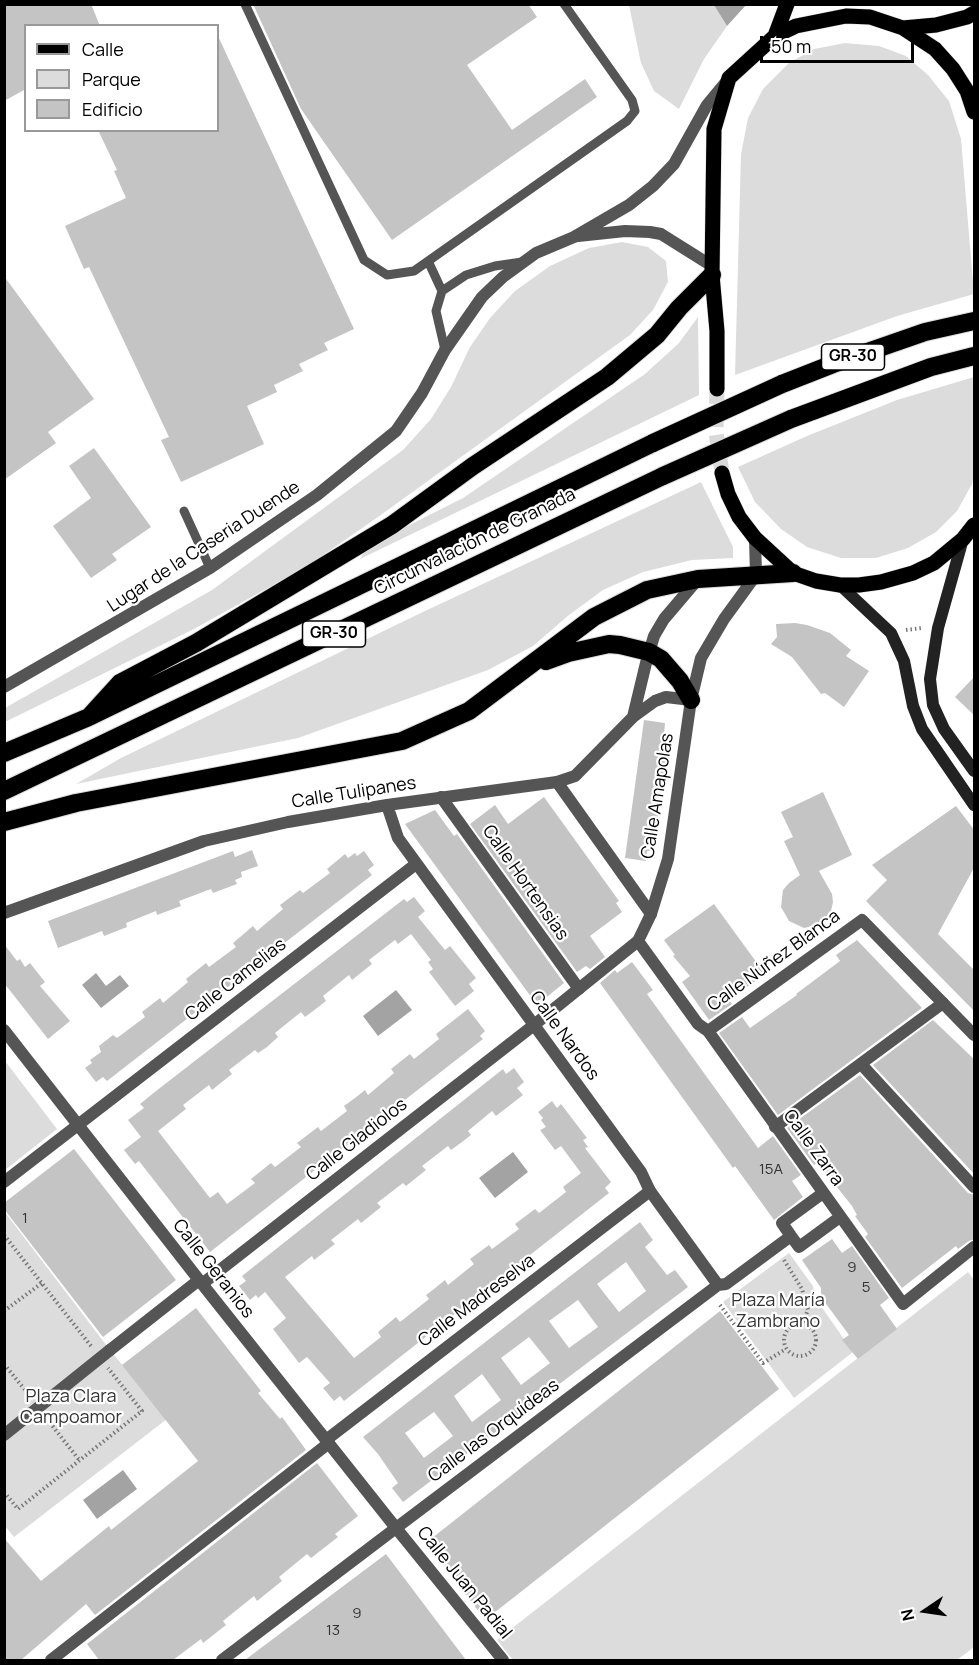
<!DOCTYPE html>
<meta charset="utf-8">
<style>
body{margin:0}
#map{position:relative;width:979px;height:1665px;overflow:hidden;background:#fff;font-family:Manrope,sans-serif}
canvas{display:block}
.frame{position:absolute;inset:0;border:6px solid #000;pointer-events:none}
.legend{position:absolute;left:24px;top:24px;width:195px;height:108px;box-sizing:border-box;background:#fff;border:2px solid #999;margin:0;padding:8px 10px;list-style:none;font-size:18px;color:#000}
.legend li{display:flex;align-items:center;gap:12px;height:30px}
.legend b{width:30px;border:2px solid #999}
.north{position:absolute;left:895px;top:1581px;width:60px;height:60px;-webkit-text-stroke:4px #fff;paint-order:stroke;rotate:257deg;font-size:16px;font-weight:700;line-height:24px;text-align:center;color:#000}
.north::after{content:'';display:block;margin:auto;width:21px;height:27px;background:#000;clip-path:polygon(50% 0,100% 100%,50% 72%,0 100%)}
.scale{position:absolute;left:760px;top:36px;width:154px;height:27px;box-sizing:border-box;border:3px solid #000;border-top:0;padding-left:8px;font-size:18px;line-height:21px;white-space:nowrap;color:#000;-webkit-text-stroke:4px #fff;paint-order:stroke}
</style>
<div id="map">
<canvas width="979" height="1665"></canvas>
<div class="frame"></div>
<ul class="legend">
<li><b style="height:8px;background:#000"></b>Calle</li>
<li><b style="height:16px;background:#dcdcdc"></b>Parque</li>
<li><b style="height:16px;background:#c4c4c4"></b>Edificio</li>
</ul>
<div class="north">N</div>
<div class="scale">50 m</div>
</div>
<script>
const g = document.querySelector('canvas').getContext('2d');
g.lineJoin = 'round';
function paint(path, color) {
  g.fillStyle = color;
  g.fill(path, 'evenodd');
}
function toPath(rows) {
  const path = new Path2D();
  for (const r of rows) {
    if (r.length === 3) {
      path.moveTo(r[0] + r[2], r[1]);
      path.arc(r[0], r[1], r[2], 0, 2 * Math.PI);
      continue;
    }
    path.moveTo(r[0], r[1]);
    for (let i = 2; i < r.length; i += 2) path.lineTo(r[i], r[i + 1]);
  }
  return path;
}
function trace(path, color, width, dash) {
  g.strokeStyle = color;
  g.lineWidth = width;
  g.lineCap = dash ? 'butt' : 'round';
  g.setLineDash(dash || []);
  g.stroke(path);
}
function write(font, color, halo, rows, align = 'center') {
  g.font = font + ' Manrope,sans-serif';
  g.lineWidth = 4.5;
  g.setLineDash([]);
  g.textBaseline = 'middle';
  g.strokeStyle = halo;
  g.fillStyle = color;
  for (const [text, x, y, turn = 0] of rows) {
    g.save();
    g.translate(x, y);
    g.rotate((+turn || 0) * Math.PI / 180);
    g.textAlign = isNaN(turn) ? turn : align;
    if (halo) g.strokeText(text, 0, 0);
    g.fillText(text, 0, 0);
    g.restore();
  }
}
paint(toPath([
 [629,5,714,5,727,26,704,59,679,109,654,91,641,63],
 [845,43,879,46,906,56,928,75,949,101,961,139,974,294,897,316,735,375,741,154,748,118,763,89,789,63,814,49],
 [622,242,648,247,666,261,668,282,653,310,630,335,378,517,309,565,194,629,5,722,5,708,212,590,403,450,431,419,451,387,470,347,490,318,515,291,550,266,589,248],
 [698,317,699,395,360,559,368,546,463,498,645,374,679,343],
 [974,377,974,475,972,484,957,511,936,532,908,548,876,558,841,558,807,547,781,529,755,502,738,467,807,436,897,400],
 [701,482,733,547,733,558,692,560,643,572,603,590,569,615,533,646,488,670,298,738,76,784,121,758,425,611],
 [5,1061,57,1129,5,1170],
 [4,1211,110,1350,167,1419,14,1537,4,1525],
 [789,1253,813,1286,816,1299,853,1352,794,1398,723,1302],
 [968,1272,974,1280,974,1647,957,1660,513,1660,497,1640]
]), '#dcdcdc');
paint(toPath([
 [714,5,746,5,727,26],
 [96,973,106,986,120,975,129,986,101,1008,82,985],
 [396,990,412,1010,378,1036,363,1016],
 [513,1152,528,1172,495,1198,479,1178],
 [123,1470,137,1489,97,1519,83,1500]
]), '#a3a3a3');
paint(toPath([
 [4,4,91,4,100,26,26,26,26,89,4,101],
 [253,4,528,4,537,17,467,65,512,130,585,79,597,97,392,240,301,109],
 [218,36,354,329,324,343,328,350,299,364,303,371,274,385,277,392,247,406,264,444,181,482,161,440,169,437,89,267,84,269,65,226,126,198,114,171,117,170,98,130,218,130],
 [4,276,94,399,48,432,56,443,4,480],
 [94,448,151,527,112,554,117,560,91,578,53,526,91,498,69,466],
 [795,623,807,625,830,633,851,650,846,656,869,671,844,707,825,693,821,694,792,657,771,644,777,637,776,624],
 [975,676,975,716,955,697],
 [644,720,665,723,664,735,669,735,653,851,647,851,646,861,625,858],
 [823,792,852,855,819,871,832,894,833,902,831,911,827,919,820,924,804,928,789,921,781,907,783,890,789,883,800,875,784,841,793,837,781,812],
 [544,797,619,901,616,903,622,912,590,936,605,957,590,969,586,966,577,972,470,824,495,805,508,824],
 [956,806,975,831,975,866,938,934,975,971,975,1012,866,901,887,880,872,865],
 [435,810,454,836,457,834,564,983,537,1005,405,824],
 [252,850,258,866,241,872,242,877,235,880,237,884,213,893,211,889,179,901,181,906,157,915,156,911,126,923,127,927,104,936,102,931,58,948,48,921,233,851,235,857],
 [364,851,374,865,368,870,372,875,107,1081,103,1077,96,1082,85,1068,92,1063,90,1060,101,1052,99,1046,113,1035,117,1038,145,1017,142,1012,160,998,163,1003,188,982,186,979,206,963,209,967,236,947,233,943,253,926,257,931,283,909,280,905,300,890,303,893,330,873,327,869,345,854,348,858,355,853,357,856],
 [414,897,425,911,418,917,445,950,450,946,476,978,469,984,474,991,455,1006,429,972,433,969,428,962,431,960,411,934,398,944,395,940,369,960,372,964,352,980,349,975,323,996,326,1001,317,1008,305,1017,301,1012,275,1033,278,1037,267,1047,258,1053,255,1050,229,1070,232,1074,212,1090,209,1085,183,1105,186,1109,158,1131,210,1198,218,1192,227,1204,255,1183,251,1179,271,1163,275,1167,301,1147,297,1143,318,1127,321,1131,347,1111,344,1106,355,1098,365,1090,368,1095,394,1073,391,1069,410,1054,414,1059,439,1039,436,1034,468,1009,485,1031,480,1036,483,1039,210,1252,139,1161,135,1164,124,1150,141,1137,128,1120,144,1108,140,1104,156,1091,404,899,407,902],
 [714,904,765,974,729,1000,732,1004,709,1020,682,982,690,976,673,956,675,955,664,940],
 [857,940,922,1008,778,1115,719,1033,742,1017,750,1028,797,995,796,994,840,961,836,955],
 [4,944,17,961,20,959,25,967,30,963,45,982,40,986,70,1021,48,1039,4,983],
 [632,962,653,990,647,994,758,1148,773,1136,801,1175,792,1181,803,1197,774,1220,735,1166,733,1168,600,983,615,970,617,973],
 [933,1020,975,1060,975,1175,873,1065],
 [514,1068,524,1082,517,1088,523,1095,496,1116,492,1111,468,1131,471,1135,462,1142,451,1150,448,1146,422,1166,426,1170,406,1186,403,1183,377,1203,381,1207,361,1223,358,1219,331,1240,335,1244,314,1260,312,1256,285,1277,354,1358,381,1337,378,1332,396,1317,400,1322,429,1299,426,1295,434,1289,445,1280,448,1285,474,1264,470,1259,489,1245,492,1249,519,1229,515,1224,535,1209,539,1213,566,1192,563,1187,581,1173,561,1146,555,1150,540,1130,546,1127,541,1120,543,1118,538,1112,552,1101,557,1108,561,1104,587,1138,583,1140,588,1147,585,1148,611,1182,605,1188,609,1193,344,1401,340,1396,334,1401,323,1388,330,1383,307,1357,299,1363,273,1329,286,1318,265,1292,258,1298,256,1295,250,1300,239,1286,246,1281,242,1276,503,1069,506,1074],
 [860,1075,968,1193,975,1195,975,1239,969,1241,958,1249,956,1246,902,1288,865,1237,868,1234,855,1216,857,1215,852,1206,818,1163,814,1165,787,1128],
 [74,1149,176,1280,103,1337,4,1209,4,1203],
 [640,1222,653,1240,645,1247,667,1275,675,1270,688,1287,403,1502,392,1488,398,1483,378,1454,363,1437],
 [626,1262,646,1291,619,1312,597,1284],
 [578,1300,598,1327,569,1348,549,1321],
 [529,1337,550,1363,521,1385,501,1358],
 [482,1374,501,1400,472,1422,454,1396],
 [434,1412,453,1436,424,1458,405,1433],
 [832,1239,842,1253,852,1246,889,1298,880,1305,897,1329,858,1359,842,1340,849,1335,821,1297,821,1288,802,1260],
 [196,1308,261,1391,258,1393,280,1419,282,1417,306,1450,95,1615,86,1604,21,1660,4,1660,4,1538,41,1581,109,1526,111,1530,198,1461,122,1365],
 [720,1311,779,1389,485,1620,427,1542],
 [317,1463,358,1516,335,1534,338,1537,311,1558,307,1554,279,1577,282,1581,257,1601,254,1596,223,1621,226,1625,203,1643,201,1639,173,1660,99,1660,87,1644],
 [386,1554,466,1660,245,1660,342,1587]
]), '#c4c4c4');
trace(toPath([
 [717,389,716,432,722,473]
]), '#d9d9d9', 15, [15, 8]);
const primary = toPath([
 [903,28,936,25,967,17,974,13],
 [775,36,787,4],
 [717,389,717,331,712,275,714,129,729,78,775,36,796,26,846,16,870,17,903,28,935,49,953,69,967,91,974,112],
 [722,473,728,494,739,517,755,538,793,573,816,581,840,585,859,585,881,582,913,573,934,563,963,539,974,525]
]);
const motorway = toPath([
 [782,384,833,364,925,332,974,321],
 [791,419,931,367,974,356],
 [546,661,568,653,609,644,620,645,649,652,661,659,680,681,691,700],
 [89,717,120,683,196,643,392,525,473,466,607,377,657,335,679,308,712,275],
 [4,753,89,717,653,443],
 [4,791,663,476],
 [4,822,76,803,402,741,469,711,594,617,647,590,698,579,793,573]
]);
trace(primary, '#dbdbdb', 16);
trace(motorway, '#dbdbdb', 20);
trace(toPath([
 [906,630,922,628],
 [4,1235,91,1346],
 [784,1260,802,1289,808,1310,802,1324],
 [720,1305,763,1363,786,1349],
 [4,1311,42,1283],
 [800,1340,16],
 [4,1364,30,1396],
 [47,1419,80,1461],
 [4,1492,18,1509,142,1411,108,1368]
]), '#777', 4, [1.5, 3]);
trace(toPath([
 [245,4,364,260,387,275,414,271,627,121,635,111,632,100,564,4],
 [428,261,442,291],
 [445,350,436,311,442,291,466,275,495,266,522,262],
 [184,511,210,568]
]), '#555', 9);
trace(toPath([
 [4,1435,110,1350],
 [396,1528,503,1660]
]), '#555', 12);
trace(toPath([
 [578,236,625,231,650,232,661,234,712,266],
 [4,687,210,568,317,495,396,431,422,393,445,350,482,297,503,277,536,253,574,237,629,205,653,186,674,164,707,105,726,82],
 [557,782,651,914],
 [441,797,579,989],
 [861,1064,974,1187],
 [775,1127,943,1003],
 [4,1182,416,864],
 [110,1350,199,1280],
 [326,1440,650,1191],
 [51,1660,329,1443],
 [222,1660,396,1528]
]), '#555', 12);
trace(toPath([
 [633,717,646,663,654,636,664,619,698,579],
 [387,805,398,838,641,1172,650,1191,718,1285],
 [4,913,204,841,288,822,387,805,557,782,575,776,633,717,655,701,666,697,691,700],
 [638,941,698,1024,708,1031,903,1304,974,1247],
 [4,1030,199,1280,396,1528,718,1285,726,1284,791,1236],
 [708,1031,862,920,974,1035],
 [823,1193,782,1223,791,1236,799,1247,840,1217],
 [202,1284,534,1025,638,941,651,914,668,859,691,700,701,658,724,619,756,575,755,538]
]), '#555', 12);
trace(toPath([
 [963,539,938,628,930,679,933,705,944,729,974,771],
 [840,585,891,633,904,661,913,706,922,729,974,805]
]), '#222', 12);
trace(primary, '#000', 15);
trace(motorway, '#000', 18);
const motorwayBridge = toPath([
 [653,443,782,384],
 [663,476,791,419]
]);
trace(motorwayBridge, '#dbdbdb', 20, []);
trace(motorwayBridge, '#000', 18);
write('15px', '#313131', null, [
 ["15A",771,1170],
 ["1",25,1219],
 ["9",852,1268],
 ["5",866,1288],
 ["9",357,1614],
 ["13",333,1631]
]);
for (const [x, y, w] of [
 [853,357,63],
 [334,634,63]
]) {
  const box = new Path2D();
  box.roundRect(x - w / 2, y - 13, w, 26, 4.5);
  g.fillStyle = '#fff';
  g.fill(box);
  trace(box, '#000', 1.5);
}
write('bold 16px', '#000', null, [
 ["GR-30",853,357],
 ["GR-30",334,634]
]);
write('18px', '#000', '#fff', [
 ["Circunvalación de Granada",475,542,-26],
 ["Lugar de la Caseria Duende",204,547,-33],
 ["Calle Tulipanes",354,793,-9],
 ["Calle Amapolas",658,796,-81],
 ["Calle Hortensias",525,883,55],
 ["Calle Núñez Blanca",774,961,-36],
 ["Calle Camelias",236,980,-38],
 ["Calle Nardos",564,1036,54],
 ["Calle Gladiolos",357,1140,-38],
 ["Calle Zarra",813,1148,54],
 ["Calle Geranios",213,1269,52],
 ["Calle Madreselva",477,1301,-37],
 ["Calle las Orquídeas",494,1431,-37],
 ["Calle Juan Padial",464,1583,51]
]);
write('18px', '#333', '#fff', [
 ["Plaza María",778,1301],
 ["Zambrano",778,1322],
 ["Plaza Clara",71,1397],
 ["Campoamor",71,1418]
]);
</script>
